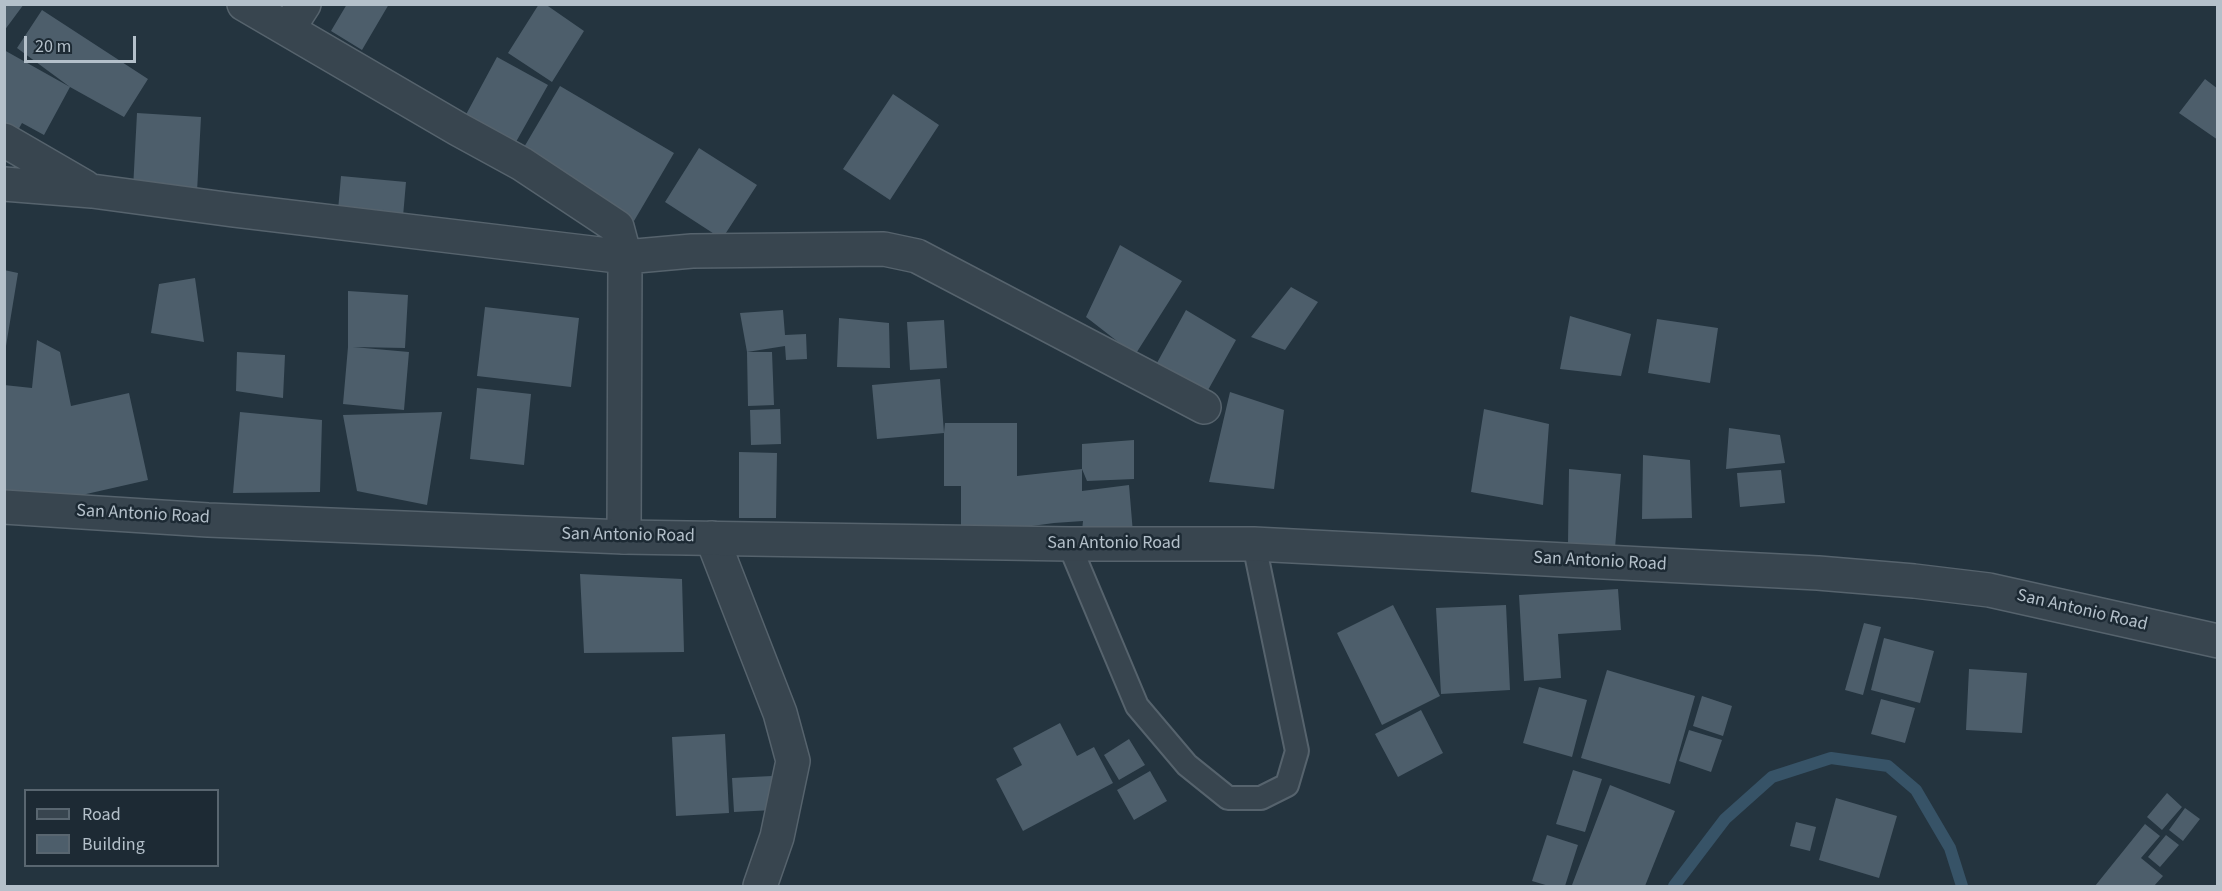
<!DOCTYPE html>
<style>
body{margin:0}
#map{position:relative;width:2222px;height:891px;overflow:hidden;background:#24343f;font-family:"Source Sans 3",sans-serif}
canvas{display:block}
.frame{position:absolute;inset:0;border:6px solid #b4c0ca;pointer-events:none}
.legend{position:absolute;left:24px;top:789px;width:195px;height:78px;box-sizing:border-box;background:#1d2a34;border:2px solid #596670;margin:0;padding:8px 10px;list-style:none;font-size:18px;color:#b4c0ca}
.legend li{display:flex;align-items:center;gap:12px;height:30px}
.legend b{width:30px;border:2px solid #596670}
.scale{position:absolute;left:24px;top:36px;width:112px;height:27px;box-sizing:border-box;border:3px solid #b4c0ca;border-top:0;padding-left:8px;font-size:18px;line-height:21px;white-space:nowrap;color:#b4c0ca;-webkit-text-stroke:4px #1d2a34;paint-order:stroke}
</style>
<div id="map">
<canvas width="2222" height="891"></canvas>
<div class="frame"></div>
<ul class="legend">
<li><b style="height:8px;background:#38454f"></b>Road</li>
<li><b style="height:16px;background:#4d5e6b"></b>Building</li>
</ul>
<div class="scale">20 m</div>
</div>
<script>
const g = document.querySelector('canvas').getContext('2d');
g.lineJoin = 'round';
function toPath(rows) {
  const path = new Path2D();
  for (const r of rows) {
    path.moveTo(r[0], r[1]);
    for (let i = 2; i < r.length; i += 2) path.lineTo(r[i], r[i + 1]);
  }
  return path;
}
function trace(path, color, width, dash) {
  g.strokeStyle = color;
  g.lineWidth = width;
  g.lineCap = dash ? 'butt' : 'round';
  g.setLineDash(dash || []);
  g.stroke(path);
}
function paint(path, color) {
  g.fillStyle = color;
  g.fill(path, 'evenodd');
}
function write(font, color, halo, rows, align = 'center') {
  g.font = font + ' "Source Sans 3",sans-serif';
  g.lineWidth = 5;
  g.setLineDash([]);
  g.textBaseline = 'middle';
  g.strokeStyle = halo;
  g.fillStyle = color;
  for (const [text, x, y, turn = 0] of rows) {
    g.save();
    g.translate(x, y);
    g.rotate((+turn || 0) * Math.PI / 180);
    g.textAlign = isNaN(turn) ? turn : align;
    if (halo) g.strokeText(text, 0, 0);
    g.fillText(text, 0, 0);
    g.restore();
  }
}
trace(toPath([
 [1674,886,1725,819,1772,777,1831,758,1888,766,1916,790,1950,848,1962,886]
]), '#375367', 12);
paint(toPath([
 [4,4,24,4,4,31],
 [347,4,389,4,362,50,331,31],
 [539,4,545,4,584,31,552,82,508,53],
 [42,10,148,79,124,117,70,87,44,135,22,123,13,139,4,134,4,50,70,87,17,48],
 [497,57,548,85,512,149,462,122],
 [2205,79,2218,89,2218,140,2179,113],
 [560,86,674,153,634,221,520,154],
 [893,94,939,125,890,200,843,169],
 [137,113,201,117,197,192,133,189],
 [699,148,757,185,722,239,665,202],
 [341,176,406,182,402,228,337,222],
 [1120,245,1182,281,1135,355,1086,317],
 [4,270,18,273,6,346,4,346],
 [195,278,204,342,151,333,159,284],
 [1291,287,1318,302,1285,350,1251,337],
 [348,291,408,295,405,348,353,347,409,352,404,410,343,404,348,347],
 [485,307,579,318,571,387,477,376],
 [783,310,785,335,806,334,807,359,786,360,785,346,747,352,740,313],
 [1186,310,1236,340,1203,399,1152,372],
 [1570,316,1631,334,1621,376,1560,369],
 [839,318,889,323,890,368,837,367],
 [1657,319,1718,328,1710,383,1648,373],
 [944,320,947,368,910,370,907,322],
 [37,340,60,352,71,406,129,393,148,480,29,507,4,490,4,385,32,388],
 [237,352,285,355,283,398,236,391],
 [747,352,772,352,774,405,748,406],
 [940,379,944,433,945,423,1017,423,1017,476,1082,469,1082,491,1129,485,1133,533,1082,531,1083,521,1054,523,1017,528,961,528,961,486,944,486,944,433,877,439,872,385],
 [477,388,531,394,524,465,470,459],
 [1230,392,1284,410,1274,489,1209,482],
 [780,409,781,444,751,445,750,410],
 [1484,409,1549,424,1543,505,1471,492],
 [240,412,322,420,320,492,233,493],
 [442,412,427,505,357,491,343,415],
 [1729,428,1780,435,1785,463,1726,469],
 [1134,440,1134,479,1087,481,1082,469,1082,444],
 [739,452,777,453,776,518,739,518],
 [1643,455,1690,460,1692,518,1642,519],
 [1569,469,1621,474,1615,548,1568,544],
 [1781,470,1785,503,1740,507,1737,473],
 [580,574,682,579,684,652,584,653],
 [1618,589,1621,630,1558,634,1561,678,1524,681,1519,595],
 [1393,605,1440,696,1382,725,1337,633],
 [1506,605,1510,690,1441,694,1436,608],
 [1864,623,1881,627,1863,695,1845,690],
 [1884,638,1934,651,1920,703,1871,690],
 [1969,669,2027,673,2022,733,1966,730],
 [1607,670,1695,696,1670,784,1581,758],
 [1539,687,1587,700,1572,757,1523,743],
 [1702,696,1732,706,1723,736,1693,726],
 [1881,699,1915,708,1905,743,1871,734],
 [1421,710,1443,753,1398,777,1375,734],
 [1060,723,1077,756,1094,747,1113,783,1023,831,996,779,1022,765,1013,748],
 [1689,730,1722,740,1711,772,1679,761],
 [725,734,729,813,676,816,672,737],
 [1129,739,1145,765,1119,780,1104,755],
 [1573,770,1602,779,1585,832,1556,824],
 [1150,771,1167,801,1134,820,1117,790],
 [772,776,774,810,734,812,732,778],
 [1610,785,1675,811,1645,886,1577,886,1572,885],
 [2167,793,2182,807,2162,830,2147,817],
 [1836,798,1897,816,1879,878,1819,860],
 [2185,808,2200,819,2183,841,2169,830],
 [1796,822,1816,827,1810,851,1790,846],
 [2145,824,2160,836,2141,858,2163,876,2154,886,2095,886],
 [1547,835,1578,845,1565,886,1549,886,1532,881],
 [2166,835,2179,845,2160,867,2148,857]
]), '#4d5e6b');
const service = toPath([
 [1069,544,1137,706,1187,765,1228,798,1261,798,1287,785,1297,751,1254,544]
]);
const minor = toPath([
 [244,4,458,129,522,164,617,227,625,257,692,251,884,249,917,256,1204,407],
 [288,29,304,4],
 [4,140,85,187],
 [4,184,92,191,233,210,625,257,624,537],
 [712,538,780,713,793,761,777,837,760,886]
]);
const tertiary = toPath([
 [4,507,208,520,624,537,1069,544,1254,544,1818,573,1914,581,1989,590,2218,641]
]);
trace(service, '#56636d', 26);
trace(minor, '#56636d', 36);
trace(tertiary, '#56636d', 36);
trace(service, '#38454f', 22);
trace(minor, '#38454f', 33);
trace(tertiary, '#38454f', 33);
write('18px', '#b4c0ca', '#1d2a34', [
 ["San Antonio Road",143,515,3],
 ["San Antonio Road",628,536,1],
 ["San Antonio Road",1114,544],
 ["San Antonio Road",1600,562,3],
 ["San Antonio Road",2082,611,13]
]);
</script>
